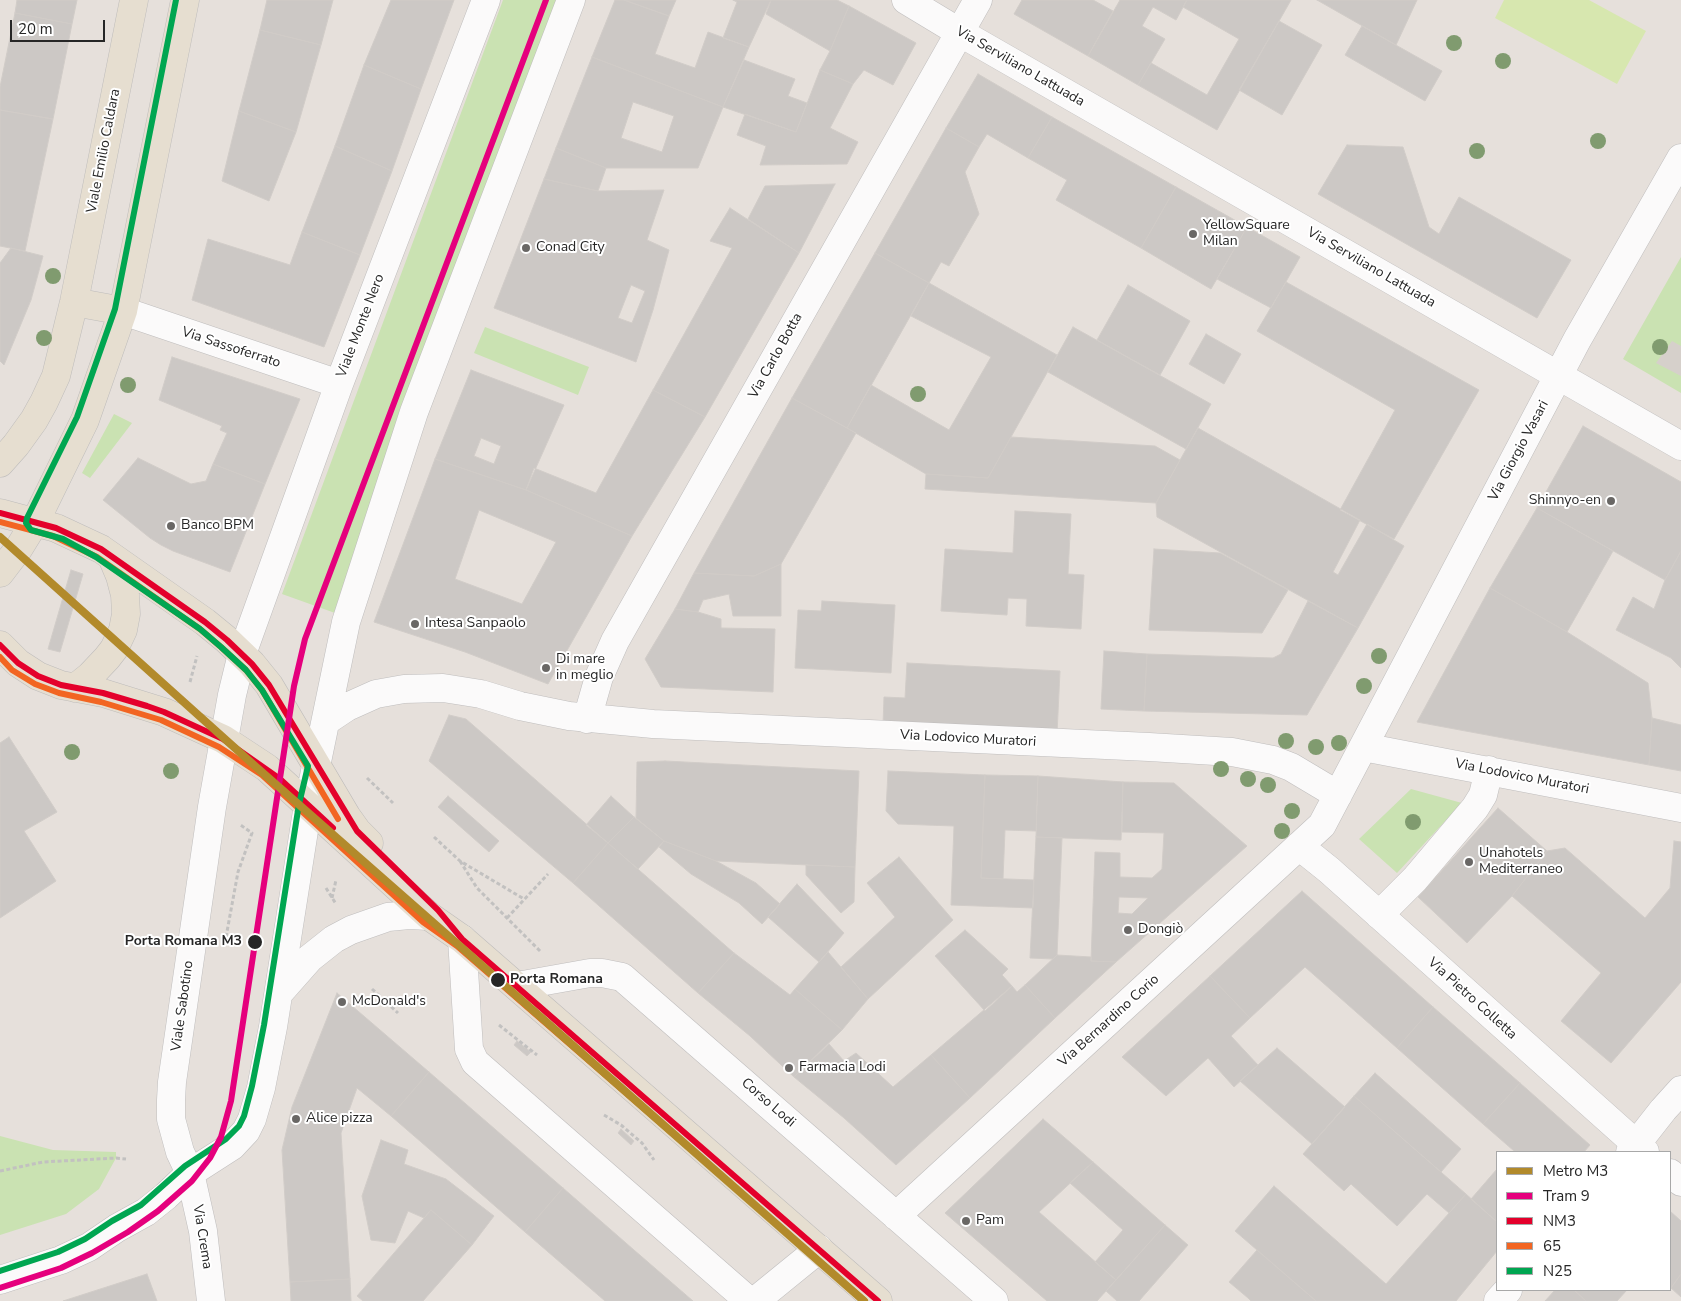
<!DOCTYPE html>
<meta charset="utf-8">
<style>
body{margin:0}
#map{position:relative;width:1681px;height:1301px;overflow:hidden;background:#e6e0db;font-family:"Nunito Sans",sans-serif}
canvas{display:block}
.legend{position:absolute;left:1496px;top:1151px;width:175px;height:140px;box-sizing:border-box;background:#fff;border:1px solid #a8a8a8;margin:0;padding:6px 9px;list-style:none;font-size:15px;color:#262626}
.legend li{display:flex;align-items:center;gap:10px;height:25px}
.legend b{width:25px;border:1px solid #a8a8a8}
.scale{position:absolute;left:10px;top:20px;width:95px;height:22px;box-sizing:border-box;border:2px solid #262626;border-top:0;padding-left:6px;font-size:15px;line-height:18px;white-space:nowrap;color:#262626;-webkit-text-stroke:4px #fff;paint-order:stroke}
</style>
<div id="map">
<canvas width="1681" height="1301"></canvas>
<ul class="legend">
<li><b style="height:6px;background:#b28a2b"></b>Metro M3</li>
<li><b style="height:6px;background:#e5007d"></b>Tram 9</li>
<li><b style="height:6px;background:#e4002b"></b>NM3</li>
<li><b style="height:6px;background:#f26522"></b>65</li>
<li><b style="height:6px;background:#00a651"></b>N25</li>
</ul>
<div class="scale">20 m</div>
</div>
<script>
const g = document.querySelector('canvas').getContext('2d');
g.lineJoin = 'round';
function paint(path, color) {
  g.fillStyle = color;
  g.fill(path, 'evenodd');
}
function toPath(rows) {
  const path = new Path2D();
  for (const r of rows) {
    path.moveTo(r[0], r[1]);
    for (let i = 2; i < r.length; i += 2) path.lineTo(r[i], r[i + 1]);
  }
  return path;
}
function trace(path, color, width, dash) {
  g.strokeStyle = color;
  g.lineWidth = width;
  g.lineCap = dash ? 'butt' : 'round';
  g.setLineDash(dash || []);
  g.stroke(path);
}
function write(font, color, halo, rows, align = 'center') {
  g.font = font + ' "Nunito Sans",sans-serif';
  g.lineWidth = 4;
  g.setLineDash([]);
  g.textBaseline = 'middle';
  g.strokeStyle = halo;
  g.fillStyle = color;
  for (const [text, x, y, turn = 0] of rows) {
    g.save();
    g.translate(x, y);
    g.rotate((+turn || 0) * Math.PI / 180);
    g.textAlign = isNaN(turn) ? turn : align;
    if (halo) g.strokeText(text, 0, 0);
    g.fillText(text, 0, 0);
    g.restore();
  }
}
paint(toPath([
 [503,0,560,0,335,613,282,594],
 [1681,257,1681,393,1623,359],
 [485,327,589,367,578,395,474,353],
 [114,414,132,423,90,478,82,473],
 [1411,789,1462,803,1397,873,1359,839],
 [0,1136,53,1150,116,1152,116,1158,99,1189,66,1214,0,1235]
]), '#cae2b2');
paint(toPath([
 [1504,0,1589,0,1646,31,1617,84,1495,18]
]), '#d7e7af');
paint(toPath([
 [1672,341,1681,346,1681,376,1656,363]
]), '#d6d0cb');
const building = toPath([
 [17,0,77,0,72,24,15,13,17,0],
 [267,0,333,0,321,45,260,30,267,0],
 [391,0,454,0,421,89,364,65,391,0],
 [615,0,624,0,669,16,655,54,695,68,708,32,749,47,723,107,592,57,615,0],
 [624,0,676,0,669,16,624,0],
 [733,0,771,0,749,47,723,38,737,2,733,0],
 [771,0,837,0,849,6,830,51,766,14,771,0],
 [1022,0,1093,0,1113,11,1088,56,1014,14,1022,0],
 [1120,0,1187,0,1176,20,1153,7,1142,26,1165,39,1138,85,1088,56,1120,0],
 [1187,0,1291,0,1217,130,1138,85,1151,63,1207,95,1239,39,1183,7,1187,0],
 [1317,0,1417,0,1396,45,1317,0],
 [849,6,916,43,893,85,864,70,853,84,820,70,830,51,849,6],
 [15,13,72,24,53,119,0,110,0,87,15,13],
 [1279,21,1322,45,1282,115,1239,90,1279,21],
 [1362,26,1442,71,1425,101,1345,55,1362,26],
 [260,30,321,45,296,132,239,111,260,30],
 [592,57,723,107,698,168,606,168,556,148,592,57],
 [633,102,674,116,662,152,621,138,633,102],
 [744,60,795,79,788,96,807,103,796,132,723,107,744,60],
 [364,65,421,89,392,171,335,146,364,65],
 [820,70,853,84,830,128,858,142,847,164,760,165,766,146,737,135,745,114,796,132,820,70],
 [978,74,1052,117,1028,158,987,134,979,147,946,128,978,74],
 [0,110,53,119,25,251,0,246,0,110],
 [239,111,296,132,269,201,222,181,239,111],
 [1052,117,1176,187,1141,248,1056,200,1067,180,1028,158,1052,117],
 [946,128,979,147,965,172,979,214,949,266,941,262,929,283,875,253,946,128],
 [1347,145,1403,147,1429,227,1439,234,1459,197,1571,260,1537,318,1318,194,1347,145],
 [335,146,392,171,360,255,302,232,335,146],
 [556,148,606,168,598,191,544,179,556,148],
 [544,179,598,191,664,190,647,240,669,250,653,310,636,362,494,308,544,179],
 [631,285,645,291,632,323,618,318,631,285],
 [835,184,799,253,748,219,765,186,835,184],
 [1176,187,1247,227,1211,289,1141,248,1176,187],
 [730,208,799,253,705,417,653,390,732,248,710,241,730,208],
 [1247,227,1300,257,1271,308,1217,279,1247,227],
 [302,232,360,255,324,347,192,300,208,239,290,265,302,232],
 [11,248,43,256,31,300,4,365,0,361,0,263,11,248],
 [875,253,929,283,847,428,792,398,875,253],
 [1286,282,1479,390,1394,539,1340,510,1395,410,1257,331,1286,282],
 [929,283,1057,355,988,478,926,474,847,428,871,385,949,430,991,357,911,316,929,283],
 [1128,285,1190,321,1160,375,1097,340,1128,285],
 [1073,327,1211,404,1186,449,1048,372,1073,327],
 [1206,334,1241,354,1224,384,1189,364,1206,334],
 [172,357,300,399,265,484,213,464,227,433,220,430,222,426,159,400,172,357],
 [471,370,564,405,526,490,435,459,471,370],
 [481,438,501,446,494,464,474,456,481,438],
 [653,390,705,417,632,536,526,490,534,468,596,493,653,390],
 [792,398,856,433,781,564,754,576,694,573,792,398],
 [1583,426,1681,482,1681,551,1665,580,1537,508,1583,426],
 [1198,428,1360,520,1333,572,1338,575,1367,524,1404,546,1358,628,1157,517,1156,503,1198,428],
 [1011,437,1155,446,1180,460,1156,503,925,489,926,474,988,478,1011,437],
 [138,458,191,484,206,481,213,464,265,484,230,572,173,551,161,545,150,538,103,500,138,458],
 [435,459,526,490,632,536,548,684,465,652,374,622,435,459],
 [479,510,556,542,522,604,455,579,479,510],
 [1537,508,1613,551,1567,632,1490,588,1537,508],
 [1015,511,1071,514,1068,574,1084,575,1081,629,1026,626,1027,599,1008,598,1007,615,941,611,945,549,1013,553,1015,511],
 [1154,549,1220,553,1288,590,1262,633,1149,630,1154,549],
 [1681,551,1681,668,1671,658,1616,630,1633,597,1654,609,1665,580,1681,551],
 [781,564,781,616,733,616,729,594,703,600,698,612,675,609,694,573,754,576,781,564],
 [71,570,83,574,60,652,48,649,71,570],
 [1490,588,1567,632,1648,683,1652,718,1649,765,1417,722,1490,588],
 [822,601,895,605,891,673,795,668,798,610,821,611,822,601],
 [1308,601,1358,628,1307,715,1144,711,1147,654,1273,658,1281,654,1308,601],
 [675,609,698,612,721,619,721,628,775,629,773,692,661,687,645,659,675,609],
 [1104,651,1147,654,1144,711,1101,709,1104,651],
 [907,663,1060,671,1057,734,883,725,884,697,905,698,907,663],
 [449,715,466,719,608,843,573,883,429,761,449,715],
 [1652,718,1681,725,1681,771,1649,765,1652,718],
 [9,737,57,812,24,831,56,881,0,918,0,743,9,737],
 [665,761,859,771,855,867,716,861,664,841,636,818,637,762,665,761],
 [888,771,985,775,981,878,1034,880,1033,908,951,905,954,826,898,824,886,811,888,771],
 [985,775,1038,776,1036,831,1005,830,1003,879,981,878,985,775],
 [1038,776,1123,782,1121,840,1036,837,1038,776],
 [1123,782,1174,783,1247,846,1116,962,1091,961,1095,852,1120,853,1120,877,1152,878,1162,869,1164,833,1122,832,1123,782],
 [1119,897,1148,898,1132,914,1118,913,1119,897],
 [448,796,499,841,489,852,438,807,448,796],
 [611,796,634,817,608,843,586,825,611,796],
 [1498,808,1547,851,1512,896,1467,943,1418,897,1498,808],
 [634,817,664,841,638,869,608,843,634,817],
 [1036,837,1062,838,1057,955,1053,959,1030,958,1036,837],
 [664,841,716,861,756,883,780,904,762,924,739,903,691,874,659,847,664,841],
 [1674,841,1681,842,1681,982,1611,1063,1561,1021,1601,973,1512,896,1547,851,1565,848,1645,918,1670,888,1674,841],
 [608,843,734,953,698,993,573,883,608,843],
 [899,857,953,920,868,999,841,967,895,917,867,883,899,857],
 [806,865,855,867,854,902,841,913,806,875,806,865],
 [797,884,844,933,819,962,768,917,797,884],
 [1302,891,1433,1007,1397,1048,1305,967,1250,1018,1210,976,1302,891],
 [965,930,1008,969,1002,975,1012,986,985,1011,935,956,965,930],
 [828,952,868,999,842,1030,795,989,828,952],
 [734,953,790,995,795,989,842,1030,794,1077,750,1036,698,993,734,953],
 [1057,955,1091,957,1091,961,1116,962,1055,1018,1025,985,1057,955],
 [1210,976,1250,1018,1231,1036,1258,1065,1234,1087,1208,1058,1166,1096,1122,1057,1210,976],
 [1025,985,1055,1018,970,1098,931,1055,1012,986,1017,992,1025,985],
 [337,993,429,1072,391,1116,357,1088,341,1133,350,1279,290,1282,282,1150,292,1107,337,993],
 [1433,1007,1520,1083,1483,1124,1397,1048,1433,1007],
 [517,1041,531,1052,527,1056,514,1045,517,1041],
 [829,1044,844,1061,856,1053,893,1087,931,1055,970,1098,896,1165,844,1118,794,1077,829,1044],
 [1277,1048,1345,1107,1312,1144,1240,1081,1277,1048],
 [429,1072,563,1188,525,1232,391,1116,429,1072],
 [1375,1073,1461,1149,1441,1172,1354,1096,1375,1073],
 [1520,1083,1590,1145,1584,1152,1513,1152,1514,1151,1483,1124,1520,1083],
 [1354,1096,1466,1194,1449,1213,1427,1194,1397,1226,1351,1184,1344,1191,1303,1154,1354,1096],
 [1043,1119,1093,1162,1039,1212,1116,1280,1097,1301,1047,1301,945,1213,1043,1119],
 [621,1129,634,1141,631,1145,618,1133,621,1129],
 [381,1140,408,1150,404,1164,446,1179,494,1216,472,1245,431,1210,424,1218,408,1211,395,1243,371,1240,362,1196,381,1140],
 [1093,1162,1165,1225,1116,1280,1095,1262,1123,1230,1070,1183,1093,1162],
 [1497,1169,1497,1222,1471,1199,1497,1169],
 [1274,1186,1386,1284,1466,1194,1497,1222,1497,1251,1456,1301,1316,1301,1235,1231,1274,1186],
 [563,1188,634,1250,693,1301,605,1301,525,1232,563,1188],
 [431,1210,472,1245,423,1301,363,1301,357,1296,431,1210],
 [1670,1211,1681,1221,1681,1274,1671,1288,1670,1211],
 [1165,1225,1188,1245,1139,1301,1117,1301,1106,1291,1165,1225],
 [1257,1250,1316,1301,1251,1301,1248,1298,1229,1282,1257,1250],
 [147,1274,157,1301,63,1301,147,1274],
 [1681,1274,1681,1297,1671,1288,1681,1274],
 [350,1279,351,1301,291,1301,290,1282,350,1279],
 [1555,1290,1574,1290,1586,1301,1545,1301,1555,1290],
 [1574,1290,1627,1290,1617,1301,1586,1301,1574,1290]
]);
paint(building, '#ccc8c5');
trace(building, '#d1ccc8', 1);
const minor = toPath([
 [906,0,959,32,1681,446],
 [123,311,339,384],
 [587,719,599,677,615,641,978,0],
 [326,721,347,707,376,694,404,689,443,688,481,694,520,706,569,716,653,724,1149,747,1232,752,1273,760,1291,767,1338,795],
 [1363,747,1681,808],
 [1299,846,1329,870,1645,1152],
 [1379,915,1415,879,1475,808,1483,795,1489,770],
 [462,939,469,1049,475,1062,749,1301],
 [517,986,590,973,602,973,622,977,994,1301],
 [279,993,310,958,334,939,351,930,388,917,409,915,429,916],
 [1630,1152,1663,1110,1681,1090],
 [1670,1173,1681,1182],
 [896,1216,1322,825,1577,340,1681,158],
 [0,1280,61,1260,89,1247,117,1228,146,1212,166,1196,190,1173,232,1146,246,1131,252,1119,261,1088,273,1027,308,805,346,622,414,412,571,0],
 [211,1301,203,1231,190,1173,180,1152,171,1119,171,1100,172,1082,212,807,232,695,242,654,339,384,486,0],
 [755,1301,819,1249],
 [1498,1301,1508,1290]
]);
const major = toPath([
 [74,302,123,311],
 [0,463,16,445,34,420,44,402,56,376,74,302,134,0],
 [0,513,56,528,101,549,205,622,227,640,252,664,269,685,347,817,357,831,369,843],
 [0,573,19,548,35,522,85,420,123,311,185,0],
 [0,645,18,663,38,676,61,685,103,693,164,712,223,739,267,768,429,916,462,939,878,1301],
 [75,688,90,676,107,658,114,649,123,630,126,614,125,595,120,576,112,557]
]);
trace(minor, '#bfbdbd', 29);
trace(major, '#bebcbb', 29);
trace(toPath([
 [190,682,197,656],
 [367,778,393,803],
 [434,837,460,861,524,899],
 [460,861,477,888,540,951],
 [326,888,336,904],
 [332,898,336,880],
 [507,918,548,874],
 [226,937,238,872,252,833,239,824],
 [372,989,398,1013],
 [499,1025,537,1055],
 [604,1115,621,1125,642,1143,654,1160],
 [0,1171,43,1162,116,1158,126,1159]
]), '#c2c1c0', 3, [4, 2.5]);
trace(minor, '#fbfafa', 28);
trace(major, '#e6ded0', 28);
trace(toPath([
 [0,513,56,528,101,549,205,622,227,640,252,664,269,685,357,831,438,910,462,939,878,1301],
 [0,645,18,663,38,676,61,685,103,693,147,706,164,712,223,739,280,779,333,828]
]), '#e4002b', 6);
trace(toPath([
 [0,522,53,536,97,557,200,629,221,647,246,670,262,690,338,819],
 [0,657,12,670,35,684,59,693,101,702,161,720,219,747,262,775,423,922,457,946,865,1301]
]), '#f26522', 6);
trace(toPath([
 [0,1271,58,1252,85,1239,112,1221,141,1205,185,1166,226,1139,239,1126,244,1116,252,1086,264,1025,299,804,308,766,262,690,246,670,221,647,200,629,96,557,63,539,31,530,26,523,27,518,77,417,115,309,176,0]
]), '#00a651', 6);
trace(toPath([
 [0,1288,61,1268,92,1253,128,1232,158,1211,192,1181,210,1158,221,1137,231,1101,294,686,305,639,546,0]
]), '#e5007d', 6);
trace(toPath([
 [0,537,255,766,864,1301]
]), '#b28a2b', 8);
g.fillStyle = '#809b6f';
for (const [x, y] of [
 [1454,43],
 [1503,61],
 [1598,141],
 [1477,151],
 [53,276],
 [44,338],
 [1660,347],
 [128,385],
 [918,394],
 [1379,656],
 [1364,686],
 [1286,741],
 [1339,743],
 [1316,747],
 [72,752],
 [1221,769],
 [171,771],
 [1248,779],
 [1268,785],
 [1292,811],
 [1413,822],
 [1282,831]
]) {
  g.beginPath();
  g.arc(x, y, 8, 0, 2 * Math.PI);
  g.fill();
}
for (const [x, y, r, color] of [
 [1193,234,5,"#696765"],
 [526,248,5,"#696765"],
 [1611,501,5,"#696765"],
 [171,526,5,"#696765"],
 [415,624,5,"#696765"],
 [546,668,5,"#696765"],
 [1469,862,5,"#696765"],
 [1128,930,5,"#696765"],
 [255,942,8,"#262626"],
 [498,980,8,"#262626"],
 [342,1002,5,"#696765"],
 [789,1068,5,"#696765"],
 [296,1119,5,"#696765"],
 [966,1221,5,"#696765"]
]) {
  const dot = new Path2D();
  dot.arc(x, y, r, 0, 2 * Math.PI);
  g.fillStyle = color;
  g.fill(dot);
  trace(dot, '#fff', 2);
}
write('14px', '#262626', '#fff', [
 ["Via Serviliano Lattuada",1020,67,30],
 ["Viale Emilio Caldara",104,151,-79],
 ["Via Serviliano Lattuada",1371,268,30],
 ["Viale Monte Nero",361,326,-69],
 ["Via Sassoferrato",231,348,18],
 ["Via Carlo Botta",776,356,-61],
 ["Via Giorgio Vasari",1519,451,-62],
 ["Via Lodovico Muratori",968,739,3],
 ["Via Lodovico Muratori",1522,777,11],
 ["Via Pietro Colletta",1472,999,42],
 ["Viale Sabotino",183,1006,-82],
 ["Via Bernardino Corio",1109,1021,-42],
 ["Corso Lodi",768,1103,41],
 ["Via Crema",202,1237,81]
]);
write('14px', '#262626', '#fff', [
 ["YellowSquare",1203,226],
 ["Milan",1203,242],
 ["Conad City",536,248],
 ["Shinnyo-en",1601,501,"right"],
 ["Banco BPM",181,526],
 ["Intesa Sanpaolo",425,624],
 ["Di mare",556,660],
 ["in meglio",556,676],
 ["Unahotels",1479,854],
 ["Mediterraneo",1479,870],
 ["Dongiò",1138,930],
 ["McDonald's",352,1002],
 ["Farmacia Lodi",799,1068],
 ["Alice pizza",306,1119],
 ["Pam",976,1221]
], 'left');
write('bold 14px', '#262626', '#fff', [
 ["Porta Romana M3",242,942],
 ["Porta Romana",510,980,"left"]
], 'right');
</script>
